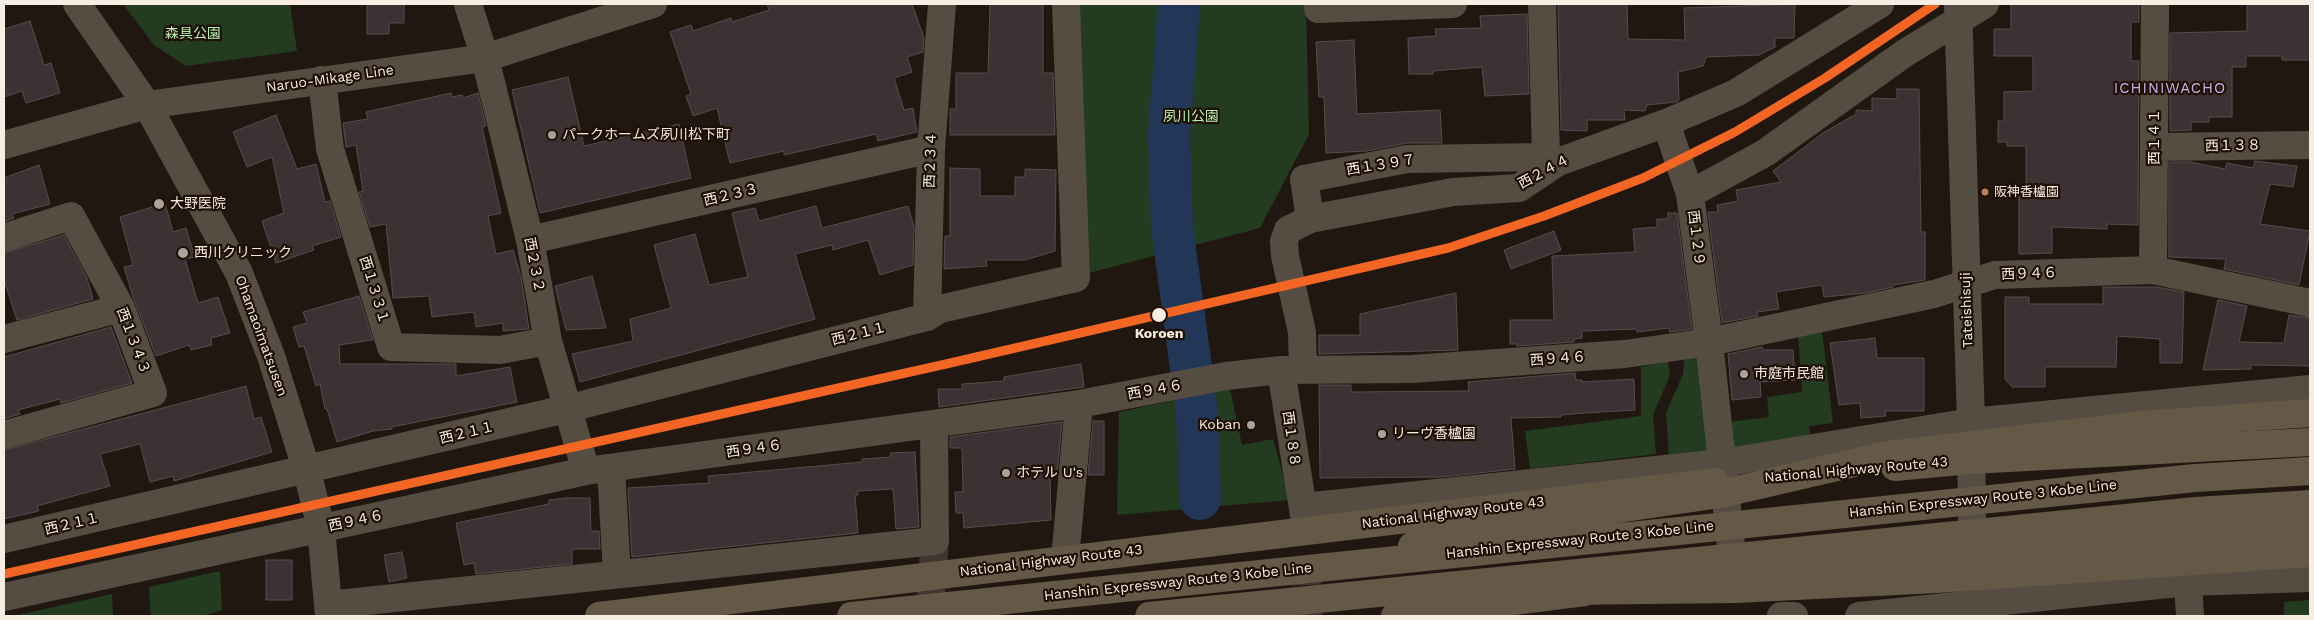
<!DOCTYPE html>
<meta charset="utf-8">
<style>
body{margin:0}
#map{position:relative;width:2314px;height:620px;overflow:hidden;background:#201810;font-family:"Work Sans",sans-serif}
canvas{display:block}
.frame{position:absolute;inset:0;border:5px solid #f8ede3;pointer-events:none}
</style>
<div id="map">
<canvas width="2314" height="620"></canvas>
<div class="frame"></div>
</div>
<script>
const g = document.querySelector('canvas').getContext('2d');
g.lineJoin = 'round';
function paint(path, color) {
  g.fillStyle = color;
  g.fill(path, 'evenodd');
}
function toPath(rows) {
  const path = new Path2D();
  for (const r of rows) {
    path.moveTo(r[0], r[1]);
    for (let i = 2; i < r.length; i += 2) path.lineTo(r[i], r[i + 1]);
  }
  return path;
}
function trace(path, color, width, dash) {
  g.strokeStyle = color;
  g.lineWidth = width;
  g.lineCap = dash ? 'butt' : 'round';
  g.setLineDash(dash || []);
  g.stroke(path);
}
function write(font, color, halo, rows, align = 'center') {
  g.font = font + ' "Work Sans","Noto Sans JP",sans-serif';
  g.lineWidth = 4.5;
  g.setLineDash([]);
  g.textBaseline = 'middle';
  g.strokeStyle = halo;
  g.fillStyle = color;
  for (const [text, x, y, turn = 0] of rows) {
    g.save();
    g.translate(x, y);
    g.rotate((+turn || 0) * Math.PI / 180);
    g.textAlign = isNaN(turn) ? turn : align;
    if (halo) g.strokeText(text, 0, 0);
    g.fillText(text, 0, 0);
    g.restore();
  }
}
paint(toPath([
 [123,4,290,4,297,51,186,66,154,45],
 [1072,4,1306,4,1309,134,1260,228,1089,273],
 [1822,331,1833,423,1809,426,1810,436,1733,449,1729,422,1769,417,1767,397,1802,392,1798,335],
 [1699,354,1710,451,1669,456,1666,413,1683,374,1685,355],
 [1668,361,1670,375,1653,415,1656,454,1530,469,1525,431,1641,416,1641,367],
 [1230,389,1242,445,1273,439,1290,500,1117,515,1119,412],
 [220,571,222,610,202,616,151,616,149,587],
 [112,594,113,616,13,616],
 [2310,600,2310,616,2284,616,2284,602]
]), '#233b1f');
trace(toPath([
 [1179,4,1169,135,1172,227,1197,412,1200,499]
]), '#223657', 42);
const building = toPath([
 [367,4,404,4,404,23,389,23,389,34,367,34,367,4],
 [767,4,912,4,924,38,923,52,907,57,912,72,894,78,904,110,913,108,917,132,878,141,876,134,784,155,784,151,730,163,717,108,693,116,686,96,691,94,670,32,691,25,693,31,731,18,732,22,769,10,767,4],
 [990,4,1043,4,1043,73,1053,73,1055,135,950,135,950,109,956,109,956,73,988,73,990,4],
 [1558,4,1627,4,1628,39,1685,40,1684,8,1795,4,1794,38,1775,38,1775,47,1759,55,1706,57,1703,66,1678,72,1679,100,1676,102,1647,105,1645,111,1624,110,1625,120,1587,120,1587,131,1561,130,1558,4],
 [2021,4,2139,4,2139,22,2131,22,2131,61,2139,61,2138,225,2107,224,2107,229,2052,227,2052,253,2019,254,2019,195,2026,195,2026,146,2007,146,2007,142,1998,142,1998,121,2004,121,2004,92,2033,91,2033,56,1994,56,1994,29,2011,29,2011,5,2021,4],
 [2247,4,2310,4,2310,60,2282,60,2282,56,2246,56,2246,67,2232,67,2232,117,2209,117,2209,122,2191,122,2191,130,2170,131,2170,33,2247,31,2247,4],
 [1527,14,1529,94,1485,96,1482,67,1433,71,1433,74,1409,74,1408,38,1436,36,1435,29,1481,28,1480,16,1527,14],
 [30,21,44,65,51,63,60,93,26,103,22,91,4,97,4,29,30,21],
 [1354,40,1357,114,1440,110,1442,143,1407,143,1367,151,1326,153,1324,97,1319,97,1316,42,1354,40],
 [568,77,584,146,679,124,691,178,540,213,512,90,568,77],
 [1897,89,1919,89,1921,232,1925,232,1925,280,1893,285,1893,287,1866,293,1824,297,1822,285,1776,292,1779,309,1757,312,1758,316,1722,323,1708,212,1718,212,1717,205,1738,201,1736,190,1781,182,1773,171,1823,133,1856,114,1856,110,1872,111,1872,98,1897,99,1897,89],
 [451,93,452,97,462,95,463,98,478,93,486,126,482,127,501,213,488,216,496,254,513,250,521,277,529,329,503,331,503,323,476,327,474,312,432,317,429,296,393,298,386,224,370,227,359,192,363,191,356,145,346,147,343,123,368,119,366,112,451,93],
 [276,115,297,169,316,164,325,202,330,201,341,237,312,246,314,250,276,263,262,221,284,213,272,157,247,167,233,132,276,115],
 [2255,161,2297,166,2293,187,2270,184,2260,224,2310,231,2299,285,2224,269,2226,259,2169,257,2169,162,2190,162,2225,169,2227,163,2253,168,2255,161],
 [39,165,50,204,12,214,14,218,4,222,4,178,39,165],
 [950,168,980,169,980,196,1015,196,1015,177,1025,177,1025,169,1056,170,1055,251,1025,260,986,260,987,266,944,269,945,236,950,236,950,168],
 [165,203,173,232,186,228,195,257,185,259,198,303,218,297,230,333,211,338,212,345,191,350,189,345,156,356,133,297,124,267,133,265,120,217,165,203],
 [816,206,822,228,908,206,914,227,913,265,880,275,868,240,833,250,832,245,795,254,815,319,580,382,572,354,633,341,630,319,671,308,654,245,695,234,709,285,748,277,732,213,755,208,759,221,816,206],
 [1668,213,1677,213,1692,329,1670,332,1669,328,1637,332,1636,329,1582,331,1582,338,1574,339,1574,342,1517,346,1517,344,1510,344,1510,320,1554,320,1552,256,1635,252,1633,229,1657,227,1657,219,1668,219,1668,213],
 [1554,231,1561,250,1511,269,1504,250,1554,231],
 [64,235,87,278,93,299,17,320,4,280,4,253,64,235],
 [592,276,606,328,566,330,555,286,592,276],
 [2103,287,2157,287,2184,292,2182,363,2160,363,2160,339,2117,336,2116,367,2045,367,2045,387,2012,387,2005,379,2005,297,2029,297,2029,304,2103,304,2103,287],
 [1456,293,1458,350,1319,354,1319,335,1360,335,1360,314,1456,293],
 [359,296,373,340,339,345,340,364,456,364,456,376,510,367,517,402,392,427,392,429,373,431,337,442,327,409,325,409,320,384,316,386,304,346,299,347,293,327,307,323,303,312,359,296],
 [2218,300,2247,306,2239,342,2284,343,2289,315,2310,318,2310,366,2251,365,2251,369,2203,370,2218,300],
 [111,327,132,383,61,403,60,399,18,410,20,414,4,419,4,357,111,327],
 [1875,338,1877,358,1924,358,1924,411,1885,411,1886,416,1861,418,1860,403,1839,405,1830,343,1875,338],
 [1762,347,1763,350,1793,350,1795,380,1760,382,1761,397,1732,400,1728,354,1762,347],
 [1081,364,1084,387,939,407,938,389,962,389,962,384,1004,381,1004,377,1081,364],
 [1575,373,1576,380,1582,380,1582,382,1634,379,1635,410,1584,413,1561,415,1561,417,1511,418,1515,469,1442,477,1320,478,1319,385,1351,385,1351,392,1469,391,1468,382,1575,373],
 [246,386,254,419,261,417,272,452,174,481,173,476,150,482,140,444,100,454,110,486,37,506,39,511,4,519,4,450,246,386],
 [1093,421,1104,421,1104,475,1088,475,1093,421],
 [1062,422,1057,475,1050,475,1051,520,964,528,963,513,956,513,955,492,963,492,962,448,950,448,950,437,1062,422],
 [915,452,919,527,896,529,893,489,857,491,858,495,855,495,858,533,632,557,628,488,709,483,708,476,862,462,862,459,891,457,890,453,915,452],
 [567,498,590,498,591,531,599,531,600,549,572,549,572,564,476,574,474,563,464,565,456,523,549,504,549,500,567,498],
 [402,552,407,578,389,582,384,555,402,552],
 [266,560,292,560,292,600,266,600,266,560]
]);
paint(building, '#3d3233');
trace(building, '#554d4d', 1);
trace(toPath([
 [1304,515,1308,616],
 [929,616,935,541]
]), '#403830', 28, [28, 14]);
trace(toPath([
 [77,4,147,105,239,273,271,356,307,471,321,528,329,616],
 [468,4,485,58,530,240,548,341,586,471],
 [1542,4,1546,157],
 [1958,4,1971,422,1973,616],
 [1318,9,1453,4],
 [322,80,330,149,391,347,500,350,548,341],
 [1666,123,1690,194,1709,342,1734,573],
 [4,145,147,105,485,58,653,4],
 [2155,147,2310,145],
 [1690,194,1765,153,1905,53,1985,4],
 [1310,219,1304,179,1407,159,1546,157,1558,162],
 [4,238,71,216,121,308,153,393,4,435],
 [530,240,931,149],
 [2153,270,2155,4],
 [927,317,931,149,942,4],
 [4,339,121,308],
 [1281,370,1304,515],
 [1303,370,1302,332,1285,256,1284,241,1288,230,1310,219,1453,192,1519,188,1558,162,1666,123,1736,93,1880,4],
 [611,468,617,574],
 [1304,507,1722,463,1971,422,2310,389],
 [4,539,566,409,927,317,940,309,1076,278,1066,4],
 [1065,560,1079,404],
 [2188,582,2190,616],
 [4,597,586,471,1079,404,1226,376,1281,370,1412,369,1625,354,1709,342,1934,294,1995,275,2153,270,2310,303],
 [328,605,935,541,934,425],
 [1781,616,1794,616],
 [1859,616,2188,582,2310,578]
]), '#554c42', 28);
trace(toPath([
 [1895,467,1971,460,2310,442],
 [1674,581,1734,573,2310,525],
 [599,616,1715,482],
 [1395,616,1585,592]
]), '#665846', 28);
trace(toPath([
 [1412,546,1454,533,1720,494,1888,455,2141,425,2310,413],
 [1560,591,1735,589,1937,579,2310,553],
 [851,616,2195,478,2310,471],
 [1149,616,2196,511,2310,504]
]), '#665846', 28);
trace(toPath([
 [4,574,946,364,1448,248,1544,216,1643,178,1735,132,1825,78,1935,4]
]), '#f26522', 9);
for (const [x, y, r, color] of [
 [552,135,5,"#aca299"],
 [1985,192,4.5,"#b6815c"],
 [159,204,6,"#aca299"],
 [183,253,6,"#aca299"],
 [1159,315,8,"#f8ede3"],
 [1744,374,5,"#aca299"],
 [1251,425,5,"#aca299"],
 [1382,434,5,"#aca299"],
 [1006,473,5,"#aca299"]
]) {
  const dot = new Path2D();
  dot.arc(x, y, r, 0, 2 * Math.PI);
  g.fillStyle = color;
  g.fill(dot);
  trace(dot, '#1e0f03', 2);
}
write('13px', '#f8ede3', '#1e0f03', [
 ["阪神香櫨園",1994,192]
], 'left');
write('14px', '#b8f0b1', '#1e0f03', [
 ["森具公園",193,34],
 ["夙川公園",1191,117]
]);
write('14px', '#f8ede3', '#1e0f03', [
 ["Naruo-Mikage Line",330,79,-8],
 ["西１４１",2155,137,-90],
 ["西１３８",2233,146,-1],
 ["西２３４",931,160,-88],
 ["西１３９７",1381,165,-9],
 ["西２４４",1544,172,-28],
 ["西２３３",731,195,-13],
 ["西１２９",1696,238,83],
 ["西２３２",534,265,79],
 ["西９４６",2029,274,-2],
 ["西１３３１",374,290,73],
 ["Tateishisuji",1967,310,-92],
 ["西２１１",859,334,-14],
 ["Ohamaoimatsusen",261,336,70],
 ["西１３４３",133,341,69],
 ["西９４６",1558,359,-4],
 ["西９４６",1155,390,-10],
 ["西２１１",467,433,-13],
 ["西１８８",1291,439,82],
 ["西９４６",754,449,-8],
 ["National Highway Route 43",1856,470,-5],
 ["Hanshin Expressway Route 3 Kobe Line",1983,499,-6],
 ["National Highway Route 43",1453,513,-7],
 ["西９４６",356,521,-12],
 ["西２１１",72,524,-13],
 ["Hanshin Expressway Route 3 Kobe Line",1580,540,-6],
 ["National Highway Route 43",1051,561,-7],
 ["Hanshin Expressway Route 3 Kobe Line",1178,582,-6]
]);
write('14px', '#f8ede3', '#1e0f03', [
 ["パークホームズ夙川松下町",562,135],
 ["大野医院",170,204],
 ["西川クリニック",194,253],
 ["市庭市民館",1754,374],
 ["Koban",1241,425,"right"],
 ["リーヴ香櫨園",1392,434],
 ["ホテル U's",1016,473]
], 'left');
write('bold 14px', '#f8ede3', '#1e0f03', [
 ["Koroen",1159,334]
]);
g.letterSpacing = '1px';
write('15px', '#ccb3f8', '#1e0f03', [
 ["ICHINIWACHO",2170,89]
]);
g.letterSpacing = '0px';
</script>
